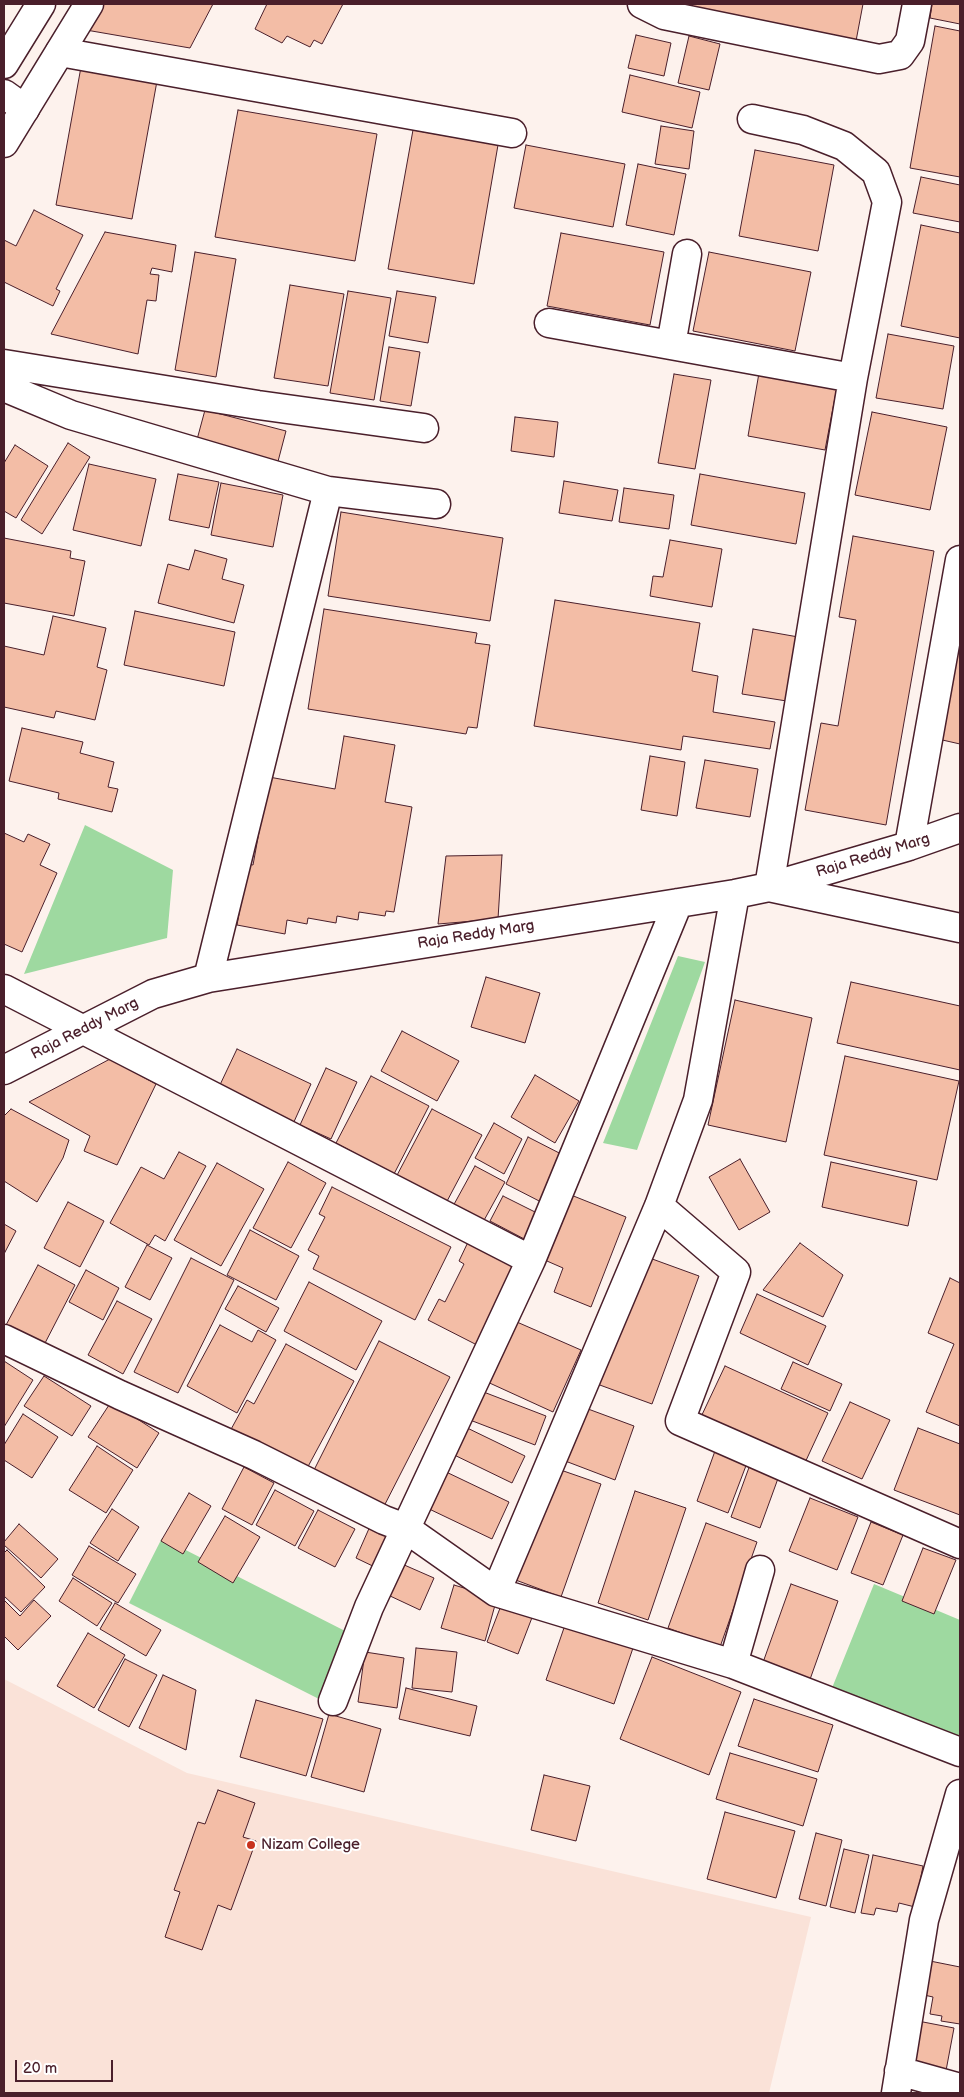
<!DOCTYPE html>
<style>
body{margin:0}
#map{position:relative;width:964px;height:2097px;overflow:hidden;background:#fdf2ed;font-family:"Balsamiq Sans",sans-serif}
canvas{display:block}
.frame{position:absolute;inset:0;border:5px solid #4a1f2b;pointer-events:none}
.scale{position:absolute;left:15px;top:2060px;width:98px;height:22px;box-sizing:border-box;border:2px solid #4a1f2b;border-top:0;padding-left:6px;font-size:15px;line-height:18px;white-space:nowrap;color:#4a1f2b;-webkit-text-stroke:4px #fff;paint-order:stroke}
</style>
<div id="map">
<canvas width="964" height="2097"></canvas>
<div class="frame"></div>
<div class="scale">20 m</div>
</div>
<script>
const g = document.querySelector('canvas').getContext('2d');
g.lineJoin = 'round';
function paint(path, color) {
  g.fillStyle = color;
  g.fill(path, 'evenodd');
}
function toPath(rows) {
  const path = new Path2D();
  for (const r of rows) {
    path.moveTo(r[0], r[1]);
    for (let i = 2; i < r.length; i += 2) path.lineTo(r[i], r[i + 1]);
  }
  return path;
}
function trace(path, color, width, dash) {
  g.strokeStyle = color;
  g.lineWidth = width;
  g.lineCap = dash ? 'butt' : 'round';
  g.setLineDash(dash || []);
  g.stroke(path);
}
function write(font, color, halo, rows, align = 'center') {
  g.font = font + ' "Balsamiq Sans",sans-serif';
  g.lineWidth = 4;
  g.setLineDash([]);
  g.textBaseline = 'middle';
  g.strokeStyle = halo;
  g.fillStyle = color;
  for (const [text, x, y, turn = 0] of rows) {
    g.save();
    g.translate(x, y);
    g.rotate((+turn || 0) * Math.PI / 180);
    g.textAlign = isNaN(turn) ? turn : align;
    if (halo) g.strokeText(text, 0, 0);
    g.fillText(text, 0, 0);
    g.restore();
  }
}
paint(toPath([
 [4,1679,187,1773,811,1917,769,2093,4,2093]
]), '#fae2d8');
paint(toPath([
 [85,825,173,870,167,938,24,974],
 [678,956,705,962,637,1150,603,1143],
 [162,1538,351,1634,319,1699,129,1603],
 [874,1584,960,1620,960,1740,832,1688]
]), '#9ed9a0');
const building = toPath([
 [100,4,213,4,190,48,86,30,100,4],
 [267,4,343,4,322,44,314,40,310,47,287,36,282,43,255,29,267,4],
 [658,4,863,4,856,41,658,4],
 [932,4,960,4,960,24,930,18,932,4],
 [935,26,960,31,960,177,910,168,935,26],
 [636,35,671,43,664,76,628,68,636,35],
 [689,36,720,44,709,90,678,83,689,36],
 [81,67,157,81,132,219,56,205,81,67],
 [630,75,700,92,692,128,622,112,630,75],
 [238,110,377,134,355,261,215,237,238,110],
 [661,126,694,131,689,169,655,164,661,126],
 [413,130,498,145,474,284,388,269,413,130],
 [526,145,625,164,613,227,514,208,526,145],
 [755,150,834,165,818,251,739,236,755,150],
 [638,164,686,174,674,235,626,225,638,164],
 [921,177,960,185,960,222,913,213,921,177],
 [34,210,83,235,56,289,60,291,53,306,4,282,4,240,16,246,34,210],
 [921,225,960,233,960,338,901,326,921,225],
 [105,232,176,245,172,272,152,268,150,274,159,275,156,301,147,300,138,354,51,334,105,232],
 [561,233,664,252,650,325,547,306,561,233],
 [195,252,236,259,216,377,175,370,195,252],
 [709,252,811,272,795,351,693,331,709,252],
 [290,285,344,294,328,386,274,378,290,285],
 [348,291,391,298,374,400,330,393,348,291],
 [397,291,436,297,428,343,389,336,397,291],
 [888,334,954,346,943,409,876,398,888,334],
 [389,347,420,352,411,406,380,401,389,347],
 [759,373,837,387,825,450,748,436,759,373],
 [674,374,711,380,695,469,658,463,674,374],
 [205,410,286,431,276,469,195,447,205,410],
 [872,412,947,427,930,510,855,495,872,412],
 [515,417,558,422,554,457,511,451,515,417],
 [68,443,90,457,42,534,21,520,68,443],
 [15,445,48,466,16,518,4,511,4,463,15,445],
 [89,464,156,479,141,546,73,530,89,464],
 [178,474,219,482,209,528,169,520,178,474],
 [700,474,805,493,796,544,691,525,700,474],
 [564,481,618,490,612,521,559,513,564,481],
 [221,483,283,495,273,547,211,535,221,483],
 [624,488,674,495,669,529,619,522,624,488],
 [341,512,503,538,490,621,328,596,341,512],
 [853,536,934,551,886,825,805,810,821,723,838,726,856,620,839,617,853,536],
 [4,538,71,551,70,558,85,561,74,616,4,603,4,538],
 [670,540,722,549,712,607,650,596,653,576,663,577,670,540],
 [195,550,227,559,222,579,244,585,234,623,158,603,168,564,189,570,195,550],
 [555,600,700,623,692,671,718,676,713,712,775,722,770,749,683,736,681,750,534,726,555,600],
 [324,609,477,633,475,643,490,645,477,728,468,727,466,734,308,709,324,609],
 [135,611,235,632,224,686,124,665,135,611],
 [53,616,106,628,97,667,107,670,95,720,56,711,54,718,4,707,4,646,44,655,53,616],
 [960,625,960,744,938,739,960,625],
 [753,629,804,638,793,702,742,694,753,629],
 [22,728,83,742,80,753,114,762,108,787,118,789,112,812,58,799,59,793,9,781,22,728],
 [344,736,395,745,385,802,412,807,394,912,386,911,385,916,359,912,358,920,337,916,336,923,308,918,307,924,287,920,285,934,237,925,248,864,253,865,269,777,335,789,344,736],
 [650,756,685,762,677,816,641,810,650,756],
 [705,760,758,769,750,817,696,808,705,760],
 [4,833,24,842,28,834,50,844,40,865,57,873,22,952,4,944,4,833],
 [502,855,498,919,438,924,446,856,502,855],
 [486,977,540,993,525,1043,471,1027,486,977],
 [851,982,960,1006,960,1070,837,1043,851,982],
 [735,1000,812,1018,786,1142,708,1125,735,1000],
 [402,1031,459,1061,437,1101,381,1071,402,1031],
 [237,1049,311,1084,293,1124,218,1089,237,1049],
 [845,1056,959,1081,937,1180,824,1155,845,1056],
 [110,1059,156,1084,117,1165,84,1151,90,1136,29,1102,110,1059],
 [326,1068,357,1082,331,1139,300,1125,326,1068],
 [535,1075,579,1101,555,1143,511,1117,535,1075],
 [371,1076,429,1106,394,1174,336,1143,371,1076],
 [11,1109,69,1140,63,1158,37,1202,4,1181,4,1116,11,1109],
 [432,1109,482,1135,445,1205,395,1179,432,1109],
 [494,1123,522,1139,504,1174,475,1158,494,1123],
 [528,1137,567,1157,545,1204,506,1184,528,1137],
 [179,1152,206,1166,165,1241,155,1235,149,1245,110,1223,141,1167,164,1179,179,1152],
 [740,1159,770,1212,739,1230,709,1177,740,1159],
 [288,1162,326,1183,291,1248,253,1228,288,1162],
 [831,1162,917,1181,908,1226,822,1207,831,1162],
 [217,1163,264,1189,221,1266,174,1240,217,1163],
 [475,1166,505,1182,482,1224,452,1208,475,1166],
 [332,1187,451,1247,415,1320,313,1269,319,1256,308,1250,325,1217,319,1214,332,1187],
 [566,1193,626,1217,591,1307,554,1292,563,1268,540,1258,566,1193],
 [503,1196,543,1216,530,1242,490,1221,503,1196],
 [68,1202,104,1221,80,1267,44,1248,68,1202],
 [4,1224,16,1231,4,1254,4,1224],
 [250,1230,299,1256,276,1300,227,1275,250,1230],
 [469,1240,518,1265,477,1345,428,1320,439,1299,445,1302,464,1264,459,1261,469,1240],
 [800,1243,843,1275,823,1317,763,1290,800,1243],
 [147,1245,172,1258,150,1300,125,1287,147,1245],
 [644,1256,699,1276,652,1404,597,1384,644,1256],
 [191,1258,234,1280,178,1393,134,1372,191,1258],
 [38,1265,75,1285,43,1347,5,1327,38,1265],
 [86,1270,119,1288,103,1320,69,1302,86,1270],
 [950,1278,960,1283,960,1426,926,1412,954,1344,928,1333,950,1278],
 [309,1282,382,1321,356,1370,284,1331,309,1282],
 [238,1286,279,1308,266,1332,225,1309,238,1286],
 [757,1294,826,1326,808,1365,740,1333,757,1294],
 [117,1301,152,1319,123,1374,88,1355,117,1301],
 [510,1319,581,1350,553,1412,483,1380,510,1319],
 [220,1325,252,1342,258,1330,276,1340,237,1413,187,1386,220,1325],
 [379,1341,450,1377,380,1514,310,1478,379,1341],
 [286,1344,354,1381,304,1474,229,1433,247,1400,254,1404,286,1344],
 [4,1361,33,1380,4,1427,4,1361],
 [793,1362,842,1384,830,1411,781,1389,793,1362],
 [725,1366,828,1413,803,1467,700,1419,725,1366],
 [44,1376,91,1406,72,1436,24,1406,44,1376],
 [481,1391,546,1416,535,1445,470,1420,481,1391],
 [111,1402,159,1433,137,1468,88,1437,111,1402],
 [850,1402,890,1420,862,1479,822,1461,850,1402],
 [580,1406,634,1426,615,1480,560,1459,580,1406],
 [23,1414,58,1437,32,1478,4,1460,4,1445,23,1414],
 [459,1424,525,1456,512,1483,446,1451,459,1424],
 [918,1428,960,1444,960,1515,894,1490,918,1428],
 [97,1446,133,1470,106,1513,69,1490,97,1446],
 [715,1451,747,1463,728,1513,697,1501,715,1451],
 [751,1462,780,1473,760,1528,731,1517,751,1462],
 [244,1467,274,1483,252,1525,222,1509,244,1467],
 [552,1467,601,1484,561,1597,513,1579,552,1467],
 [442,1470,509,1502,492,1539,425,1507,442,1470],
 [275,1490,314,1511,295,1546,256,1525,275,1490],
 [635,1491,686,1508,648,1620,598,1603,635,1491],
 [189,1493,211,1506,183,1554,161,1541,189,1493],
 [810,1498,858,1517,837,1570,789,1551,810,1498],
 [112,1509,139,1527,118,1561,90,1543,112,1509],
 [318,1510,355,1529,335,1567,298,1548,318,1510],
 [225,1516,260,1537,233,1583,198,1562,225,1516],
 [871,1522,903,1535,883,1585,851,1573,871,1522],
 [706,1523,757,1542,720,1647,668,1628,706,1523],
 [19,1524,58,1559,41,1578,4,1545,4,1542,19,1524],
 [371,1524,395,1535,381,1570,356,1558,371,1524],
 [89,1546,136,1574,118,1603,72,1575,89,1546],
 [923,1548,956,1560,934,1614,902,1601,923,1548],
 [7,1550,45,1587,21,1612,4,1596,4,1553,7,1550],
 [402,1564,434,1578,420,1610,388,1595,402,1564],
 [73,1578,112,1603,97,1626,59,1601,73,1578],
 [791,1584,838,1601,808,1685,761,1668,791,1584],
 [454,1585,497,1598,485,1641,441,1628,454,1585],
 [4,1600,20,1616,34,1600,51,1616,18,1650,4,1636,4,1600],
 [115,1603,161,1630,146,1656,100,1629,115,1603],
 [502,1603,533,1615,518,1654,487,1642,502,1603],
 [565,1625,633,1648,614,1704,546,1680,565,1625],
 [88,1633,125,1655,94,1708,57,1686,88,1633],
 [416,1648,457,1652,452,1692,412,1688,416,1648],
 [365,1652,404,1658,397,1708,358,1702,365,1652],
 [652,1657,741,1692,709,1775,620,1739,652,1657],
 [125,1659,157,1675,129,1727,98,1710,125,1659],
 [163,1675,196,1690,186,1750,139,1728,163,1675],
 [406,1688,477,1706,470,1736,399,1719,406,1688],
 [754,1699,833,1725,818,1772,738,1746,754,1699],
 [256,1700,323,1719,306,1776,240,1757,256,1700],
 [329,1714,381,1729,364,1792,311,1777,329,1714],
 [730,1753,817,1779,803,1826,716,1799,730,1753],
 [544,1775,590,1786,576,1841,531,1830,544,1775],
 [218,1790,255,1803,243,1837,256,1841,231,1910,218,1905,202,1950,165,1937,180,1892,174,1890,198,1822,205,1824,218,1790],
 [725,1812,795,1831,776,1898,707,1879,725,1812],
 [816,1833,842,1840,826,1906,799,1899,816,1833],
 [844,1849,869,1855,855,1913,830,1907,844,1849],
 [873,1855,923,1866,915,1907,899,1903,897,1912,876,1908,874,1915,861,1913,873,1855],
 [930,1961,960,1967,960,2024,941,2021,942,2016,930,2014,933,1997,924,1995,930,1961],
 [918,2021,954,2028,945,2076,908,2069,918,2021]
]);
paint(building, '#f3bda6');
trace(building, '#4a1f2b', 1);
const minor = toPath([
 [642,4,664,15,879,59,900,55,910,41,917,4],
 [60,52,512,133],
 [4,94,25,109],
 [752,119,803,130,844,146,876,172,887,202,853,378,769,887,960,928],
 [549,323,853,378],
 [671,345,687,254],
 [4,364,258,405,424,428],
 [4,387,71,415,328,491,436,504],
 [909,846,960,560],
 [208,978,328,491],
 [4,989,531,1260,369,1607,333,1701],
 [4,1070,153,994,208,978,735,894,769,887,909,846,960,828],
 [659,1206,736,1272,680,1421,960,1544],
 [531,1260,678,903],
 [4,1339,120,1395,254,1455,384,1520,405,1528,496,1592,733,1664,960,1752],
 [496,1592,659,1206,698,1100,735,894],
 [733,1664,760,1570],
 [899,2071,960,2088],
 [896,2093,924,1920,960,1794]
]);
const major = toPath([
 [4,64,41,4],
 [4,143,89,4]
]);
trace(minor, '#4a1f2b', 31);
trace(major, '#4a1f2b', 31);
trace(minor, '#fff', 28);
trace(major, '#fff', 28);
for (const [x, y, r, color] of [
 [251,1845,5,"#c8321e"]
]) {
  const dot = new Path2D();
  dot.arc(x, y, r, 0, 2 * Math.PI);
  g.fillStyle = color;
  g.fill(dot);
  trace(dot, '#fff', 2);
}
write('15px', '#4a1f2b', '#fff', [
 ["Raja Reddy Marg",873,856,-17],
 ["Raja Reddy Marg",476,935,-9],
 ["Raja Reddy Marg",85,1029,-27]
]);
write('15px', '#4a1f2b', '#fff', [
 ["Nizam College",261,1845]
], 'left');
</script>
